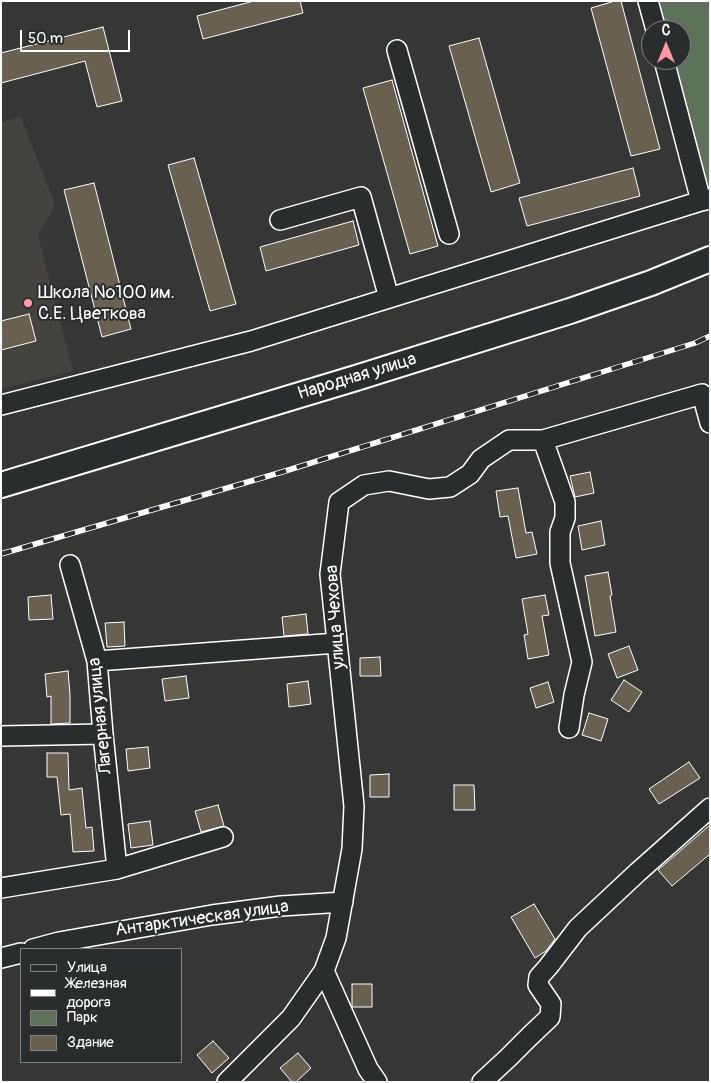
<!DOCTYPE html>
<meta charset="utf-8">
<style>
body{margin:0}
#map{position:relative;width:711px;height:1083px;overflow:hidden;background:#363735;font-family:Pangolin,sans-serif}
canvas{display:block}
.frame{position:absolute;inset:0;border:2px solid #fff;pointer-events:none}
.legend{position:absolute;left:20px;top:948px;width:162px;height:115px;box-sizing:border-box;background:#2a2d2e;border:1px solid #7f8182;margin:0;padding:6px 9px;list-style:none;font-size:15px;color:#fff}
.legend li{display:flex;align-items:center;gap:10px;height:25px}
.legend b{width:25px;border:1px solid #7f8182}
.north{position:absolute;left:641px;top:20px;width:50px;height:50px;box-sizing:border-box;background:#2a2d2e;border:1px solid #7f8182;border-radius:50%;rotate:0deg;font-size:14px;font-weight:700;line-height:20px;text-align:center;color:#fff}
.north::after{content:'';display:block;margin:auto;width:18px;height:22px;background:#ff9aa2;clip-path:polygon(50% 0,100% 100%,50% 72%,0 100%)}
.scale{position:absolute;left:20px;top:30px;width:110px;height:22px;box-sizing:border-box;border:2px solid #fff;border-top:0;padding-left:6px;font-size:15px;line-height:18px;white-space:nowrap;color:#fff;-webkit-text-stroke:4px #2a2d2e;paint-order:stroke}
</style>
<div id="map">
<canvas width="711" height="1083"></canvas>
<div class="frame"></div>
<ul class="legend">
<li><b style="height:6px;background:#2a2d2e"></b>Улица</li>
<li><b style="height:6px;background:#fff"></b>Железная дорога</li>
<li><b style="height:14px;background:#5d7059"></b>Парк</li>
<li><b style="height:14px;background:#686050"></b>Здание</li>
</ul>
<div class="north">С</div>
<div class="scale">50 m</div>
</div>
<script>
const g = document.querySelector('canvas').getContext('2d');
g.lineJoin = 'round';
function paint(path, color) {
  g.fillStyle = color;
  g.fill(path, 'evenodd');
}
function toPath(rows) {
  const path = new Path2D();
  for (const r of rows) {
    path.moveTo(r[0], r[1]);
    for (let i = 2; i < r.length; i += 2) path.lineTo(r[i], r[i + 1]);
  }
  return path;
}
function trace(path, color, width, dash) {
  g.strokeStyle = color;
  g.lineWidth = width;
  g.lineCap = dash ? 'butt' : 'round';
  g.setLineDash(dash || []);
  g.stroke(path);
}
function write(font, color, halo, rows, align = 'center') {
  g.font = font + ' Pangolin,sans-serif';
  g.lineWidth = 4;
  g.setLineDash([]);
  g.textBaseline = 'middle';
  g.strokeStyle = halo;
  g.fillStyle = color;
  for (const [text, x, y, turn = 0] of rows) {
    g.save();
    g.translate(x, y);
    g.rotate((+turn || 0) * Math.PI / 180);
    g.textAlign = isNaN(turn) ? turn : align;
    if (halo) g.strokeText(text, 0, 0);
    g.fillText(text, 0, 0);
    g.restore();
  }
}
paint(toPath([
 [21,117,55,205,38,235,73,371,1,389,1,122]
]), '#45433d');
paint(toPath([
 [658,1,708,1,710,9,710,189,709,190,674,60,681,60,681,30,666,30]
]), '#5d7059');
const building = toPath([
 [254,1,300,1,303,13,203,39,197,16,254,1],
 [615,1,621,1,660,149,631,156,591,8,615,1],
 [103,27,122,101,97,107,85,61,1,83,1,53,103,27],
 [479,38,520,183,491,192,449,46,479,38],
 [392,80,438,246,410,254,363,88,392,80],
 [194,158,236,304,210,311,168,165,194,158],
 [633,168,640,196,527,226,519,198,633,168],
 [94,183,131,329,102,337,64,190,94,183],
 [353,221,359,245,266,271,260,247,353,221],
 [29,314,36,341,1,350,1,321,29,314],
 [590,472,594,493,575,497,570,476,590,472],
 [518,488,526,533,532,532,537,554,516,558,508,516,500,517,496,491,518,488],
 [601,521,605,545,582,550,578,526,601,521],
 [608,572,612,595,610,596,616,632,595,636,585,576,608,572],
 [51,595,53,619,29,620,28,597,51,595],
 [545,595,549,615,542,616,549,655,528,659,524,635,528,634,522,599,545,595],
 [306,614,308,634,284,636,282,617,306,614],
 [124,622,125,646,107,647,105,623,124,622],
 [629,646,638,670,617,678,608,654,629,646],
 [380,657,381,676,360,676,360,658,380,657],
 [68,671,70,694,70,723,51,724,51,696,47,697,45,674,68,671],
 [186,676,189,698,165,701,162,679,186,676],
 [624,680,642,692,629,712,611,700,624,680],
 [308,681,311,704,289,707,287,684,308,681],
 [548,682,554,702,536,708,530,688,548,682],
 [589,713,608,719,601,741,582,735,589,713],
 [148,747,150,768,128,771,126,749,148,747],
 [47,753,68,753,69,790,82,788,86,828,92,827,94,851,73,852,70,814,61,815,57,777,47,777,47,753],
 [689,762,700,778,659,804,649,789,689,762],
 [389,774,389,797,370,797,370,775,389,774],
 [454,785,474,785,475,810,454,810,454,785],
 [218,805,224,826,201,832,195,811,218,805],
 [150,821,153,845,131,848,128,824,150,821],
 [710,825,710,854,672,886,658,870,710,825],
 [534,904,555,939,546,951,535,958,511,917,534,904],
 [352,984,372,984,372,1007,352,1007,352,984],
 [213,1041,229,1058,212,1073,197,1055,213,1041],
 [298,1053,311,1068,296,1082,292,1082,280,1068,298,1053]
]);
paint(building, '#686050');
trace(building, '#fff', 1);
const minor = toPath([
 [648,1,656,30],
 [397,50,449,234],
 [664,60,701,201,710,199],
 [280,220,361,197,389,298],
 [1,405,251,341,701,201],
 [543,440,565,502,565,518,560,532,560,563,582,662,574,695,569,728],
 [70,565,97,661,103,734,117,869],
 [97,661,337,643],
 [1,736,103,734],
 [1,888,117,869,223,837],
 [33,949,59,942,212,915,281,906,343,902],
 [1,958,21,953],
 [324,971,368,1069,377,1082],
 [227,1082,291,1018,324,971,336,938,352,849,354,806,330,574,339,502,364,485,389,481,429,489,450,487,470,474,481,459,509,440,543,440,702,394,710,423],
 [482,1082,508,1058,529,1037,550,1017,551,1004,538,985,539,977,548,967,578,928,638,872,710,808]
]);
const major = toPath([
 [1,485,356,378,570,311,651,283,710,259]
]);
trace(minor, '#fff', 22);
trace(major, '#fff', 28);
trace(minor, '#2a2d2e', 19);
trace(major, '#2a2d2e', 24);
const rail = toPath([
 [1,554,282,472,695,343,710,336]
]);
trace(rail, '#fff', 5.5);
trace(rail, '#2a2d2e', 4, [11]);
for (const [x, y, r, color] of [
 [28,303,5,"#ff9aa2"]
]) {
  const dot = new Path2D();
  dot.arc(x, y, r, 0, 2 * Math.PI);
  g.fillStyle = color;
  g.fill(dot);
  trace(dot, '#2a2d2e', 2);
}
write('18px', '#fff', '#2a2d2e', [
 ["Школа №100 им.",38,293],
 ["С.Е. Цветкова",38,314]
], 'left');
write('18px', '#fff', '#2a2d2e', [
 ["Народная улица",357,377,-17],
 ["улица Чехова",336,617,-94],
 ["Лагерная улица",101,716,-96],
 ["Антарктическая улица",202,919,-8]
]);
</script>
